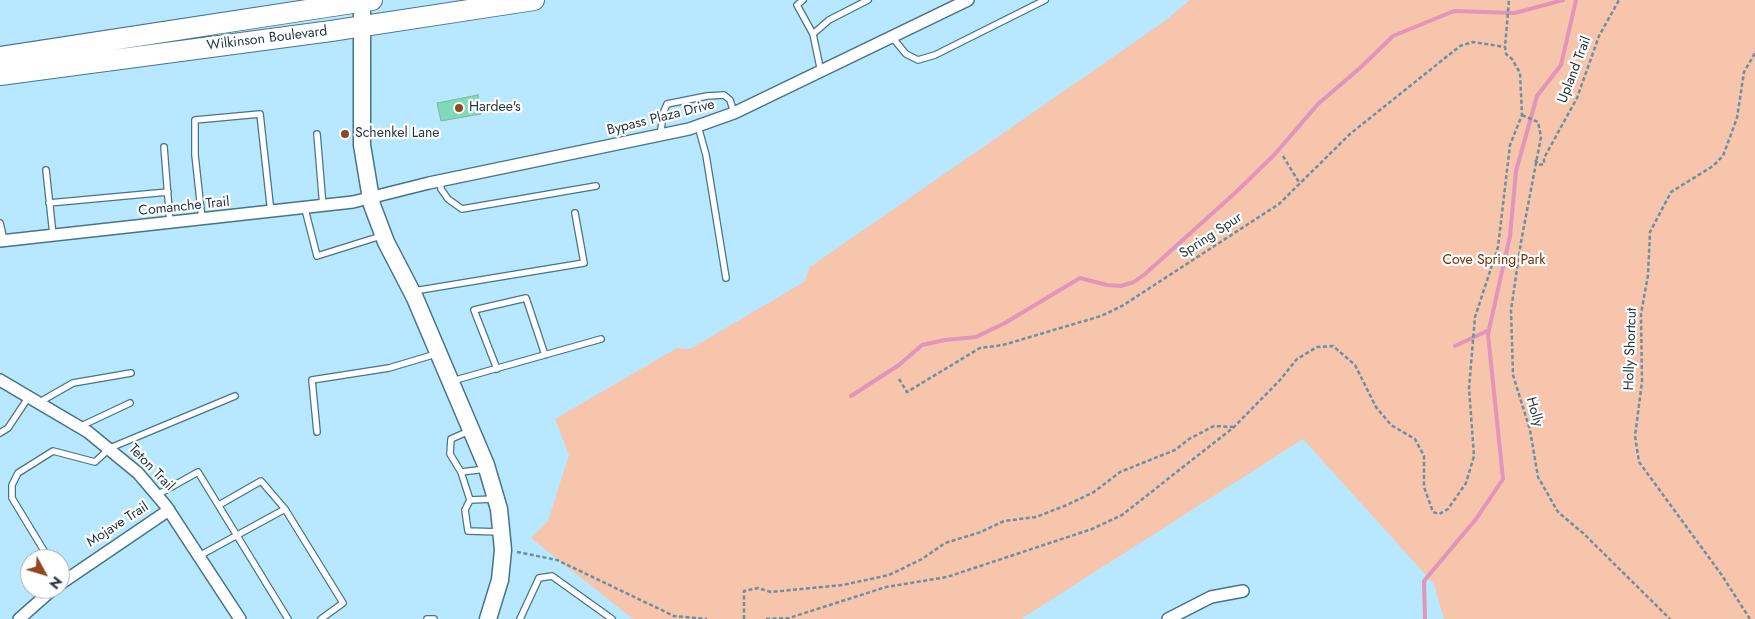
<!DOCTYPE html>
<style>
body{margin:0}
#map{position:relative;width:1755px;height:619px;overflow:hidden;background:#b7e8ff;font-family:Jost,sans-serif}
canvas{display:block}
.north{position:absolute;left:20px;top:549px;width:50px;height:50px;box-sizing:border-box;background:#fff;border:1px solid #a7afb2;border-radius:50%;rotate:129deg;font-size:14px;font-weight:700;line-height:20px;text-align:center;color:#23363f}
.north::after{content:'';display:block;margin:auto;width:18px;height:22px;background:#8e4920;clip-path:polygon(50% 0,100% 100%,50% 72%,0 100%)}
</style>
<div id="map">
<canvas width="1755" height="619"></canvas>
<div class="north">N</div>
</div>
<script>
const g = document.querySelector('canvas').getContext('2d');
g.lineJoin = 'round';
function paint(path, color) {
  g.fillStyle = color;
  g.fill(path, 'evenodd');
}
function toPath(rows) {
  const path = new Path2D();
  for (const r of rows) {
    path.moveTo(r[0], r[1]);
    for (let i = 2; i < r.length; i += 2) path.lineTo(r[i], r[i + 1]);
  }
  return path;
}
function trace(path, color, width, dash) {
  g.strokeStyle = color;
  g.lineWidth = width;
  g.lineCap = dash ? 'butt' : 'round';
  g.setLineDash(dash || []);
  g.stroke(path);
}
function write(font, color, halo, rows, align = 'center') {
  g.font = font + ' Jost,sans-serif';
  g.lineWidth = 4.5;
  g.setLineDash([]);
  g.textBaseline = 'middle';
  g.strokeStyle = halo;
  g.fillStyle = color;
  for (const [text, x, y, turn = 0] of rows) {
    g.save();
    g.translate(x, y);
    g.rotate((+turn || 0) * Math.PI / 180);
    g.textAlign = isNaN(turn) ? turn : align;
    if (halo) g.strokeText(text, 0, 0);
    g.fillText(text, 0, 0);
    g.restore();
  }
}
paint(toPath([
 [1190,0,1755,0,1755,619,1444,619,1434,584,1303,439,1021,619,633,619,531,538,548,521,569,455,555,419,677,348,690,349,804,282,810,267,1165,21]
]), '#f6c5ac');
trace(toPath([
 [1455,346,1489,330],
 [851,396,899,365,922,345,945,340,976,337,1005,323,1080,278,1107,285,1121,286,1134,282,1145,274,1236,192,1275,154,1318,104,1360,68,1393,36,1454,11,1515,13,1563,0],
 [1425,619,1424,581,1476,519,1503,479,1488,334,1510,236,1516,171,1537,96,1561,65,1576,0]
]), '#df96ba', 4);
const building = toPath([
 [478,95,481,114,441,121,437,103,478,95]
]);
paint(building, '#80d9b8');
trace(building, '#84b4a1', 1);
const lane = toPath([
 [803,0,797,5,813,34,821,72],
 [813,34,829,20,868,0],
 [892,37,906,54,918,60,935,55,1045,0],
 [698,126,706,155,726,278],
 [317,134,323,207],
 [660,135,664,111,667,104,707,96,724,95,730,100,734,113],
 [164,147,170,223],
 [46,170,53,235],
 [440,180,441,189,448,199,462,209,596,186],
 [49,203,168,192],
 [305,209,317,256,381,236],
 [202,219,195,155,195,120,260,114,271,213],
 [0,223,4,240],
 [414,291,584,263,575,213],
 [497,369,474,310,526,298,545,355],
 [452,381,601,339],
 [38,403,73,383,131,373],
 [79,427,130,403],
 [469,431,451,439,450,454,461,472,486,469],
 [317,432,312,380,389,368,436,354],
 [0,433,8,428,28,398],
 [461,472,470,500,494,499],
 [157,495,198,472,288,619],
 [470,500,465,510,468,531,501,532],
 [219,505,261,481,285,509,343,603,321,619],
 [199,556,285,509],
 [49,559,12,498,12,485,18,473,53,451,95,462,110,448,235,396],
 [427,619,434,619],
 [520,619,539,578,552,576,612,619]
]);
const street = toPath([
 [0,241,353,202,429,183,689,129,734,113,968,0],
 [0,380,88,432,138,473,166,506,240,619],
 [60,584,169,510],
 [19,619,53,589],
 [1168,619,1211,597,1243,591]
]);
const secondary = toPath([
 [362,0,362,145,372,205,386,242,415,298,486,465,499,509,503,550,500,580,488,619]
]);
const highway = toPath([
 [0,57,372,0],
 [0,75,331,31,534,0]
]);
trace(lane, '#477489', 8);
trace(street, '#477489', 14);
trace(secondary, '#477489', 19);
trace(highway, '#477489', 22);
trace(toPath([
 [1522,115,1538,122,1541,137,1521,242,1511,310,1513,375,1530,430,1538,477,1558,512,1584,534,1670,619],
 [1283,156,1300,184],
 [1535,160,1539,165,1544,164,1544,158,1577,98,1599,36,1619,0],
 [899,379,907,392,980,348,1003,345,1101,316,1122,306,1279,204,1350,134,1460,46,1473,42,1505,47],
 [517,552,557,560,674,616,707,619],
 [744,619,744,591,758,588,771,592,843,585,889,575,922,559,945,543,981,532,1004,521,1036,517,1067,505,1094,492,1120,472,1175,450,1189,439,1214,426,1233,427],
 [766,619,789,618,886,587,947,577,1092,529,1122,515,1234,427,1280,380,1297,359,1317,347,1333,346,1355,365,1376,407,1391,425,1415,439,1424,456,1424,487,1433,512,1439,514,1448,509,1466,483,1474,456,1469,388,1475,317,1498,247,1510,145,1522,115,1520,73,1512,59,1506,54,1505,47,1509,0],
 [1750,619,1721,574,1639,462,1635,436,1642,382,1641,314,1648,275,1650,232,1671,192,1713,166,1723,156,1737,118,1744,72,1755,53]
]), '#6d8f9f', 2.5, [4, 2.5]);
trace(lane, '#fff', 5.5);
trace(street, '#fff', 11);
trace(secondary, '#fff', 16);
trace(highway, '#fff', 20);
for (const [x, y, r, color] of [
 [459,108,5,"#8e4920"],
 [345,134,5,"#8e4920"]
]) {
  const dot = new Path2D();
  dot.arc(x, y, r, 0, 2 * Math.PI);
  g.fillStyle = color;
  g.fill(dot);
  trace(dot, '#fff', 2);
}
write('14px', '#23363f', '#fff', [
 ["Wilkinson Boulevard",267,39,-7],
 ["Upland Trail",1575,70,-69],
 ["Bypass Plaza Drive",661,118,-14],
 ["Comanche Trail",184,207,-6],
 ["Spring Spur",1211,236,-33],
 ["Holly Shortcut",1631,349,-88],
 ["Holly",1534,412,74],
 ["Teton Trail",151,468,46],
 ["Mojave Trail",118,525,-33]
]);
write('14px', '#23363f', '#fff', [
 ["Hardee's",469,108],
 ["Schenkel Lane",355,134]
], 'left');
write('14px', '#6e2e02', '#fff', [
 ["Cove Spring Park",1494,261]
]);
</script>
